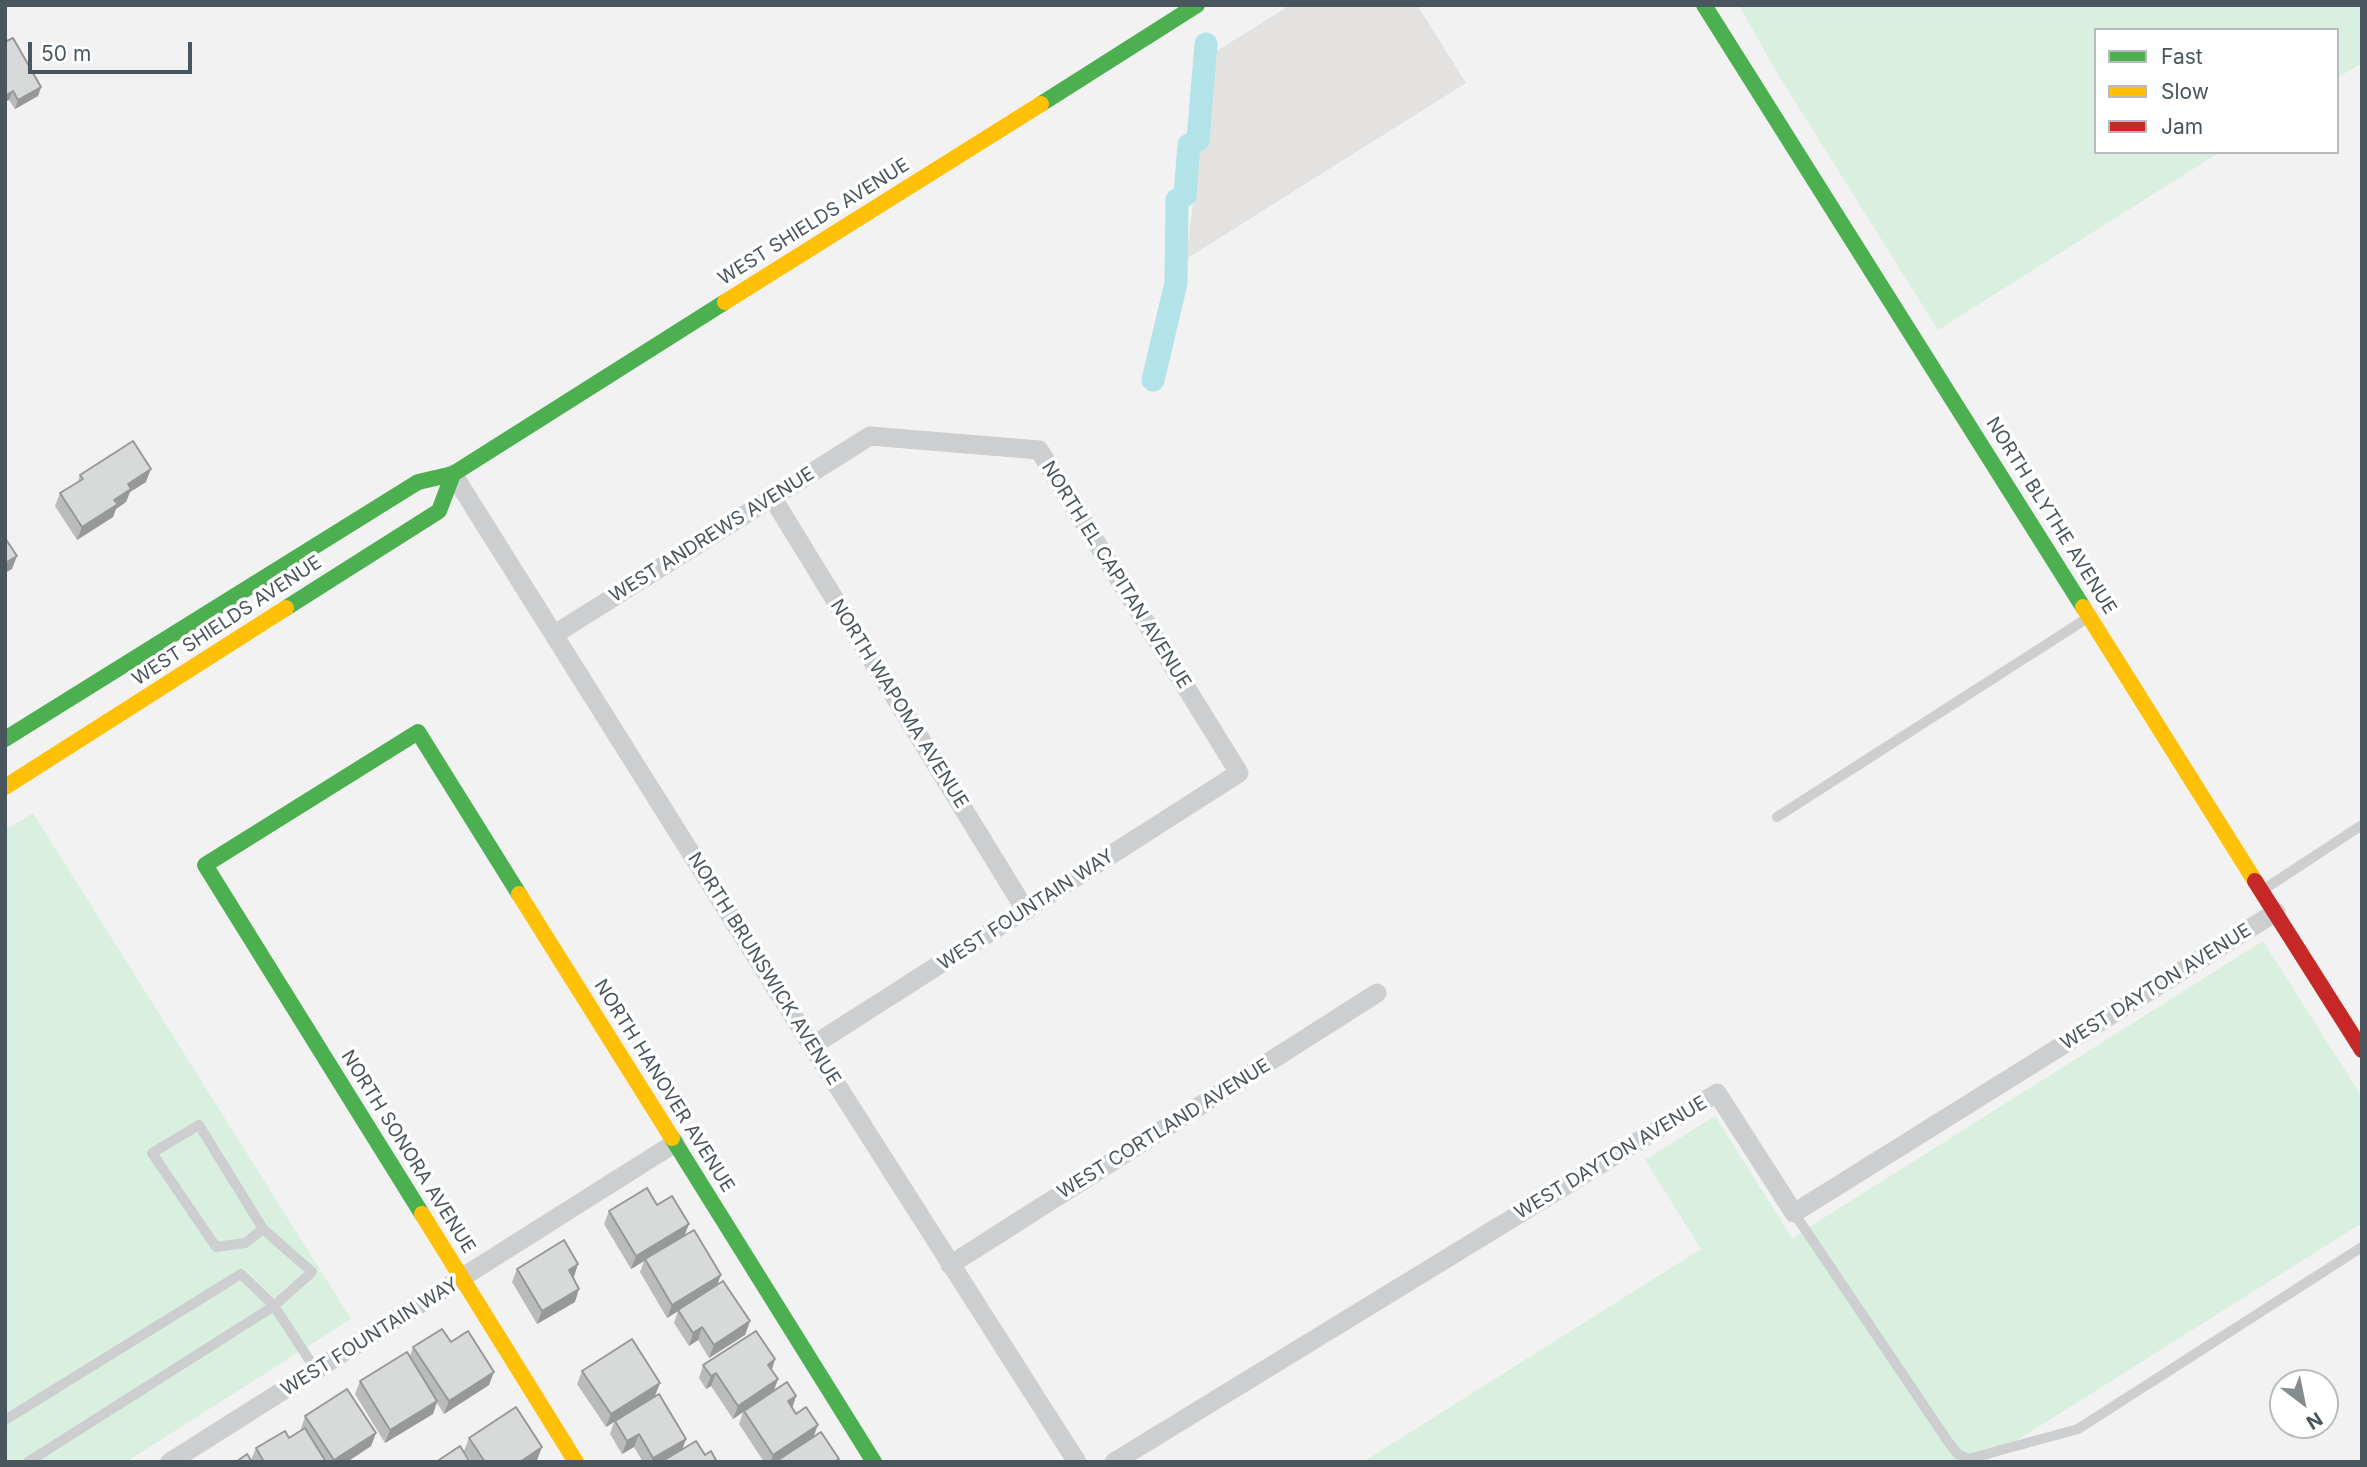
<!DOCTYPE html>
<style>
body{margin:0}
#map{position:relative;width:2367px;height:1467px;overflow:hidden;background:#f2f2f2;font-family:Inter,sans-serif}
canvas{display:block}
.frame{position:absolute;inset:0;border:7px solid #4a565d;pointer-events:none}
.legend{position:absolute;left:2094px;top:28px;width:245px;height:126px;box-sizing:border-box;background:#fff;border:2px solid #b7bbbe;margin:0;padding:9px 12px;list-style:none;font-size:21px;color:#4a565d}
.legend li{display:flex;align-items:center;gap:14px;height:35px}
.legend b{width:35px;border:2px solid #b7bbbe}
.north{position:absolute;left:2269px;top:1369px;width:70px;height:70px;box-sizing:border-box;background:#fff;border:2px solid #b7bbbe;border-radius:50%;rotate:148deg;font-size:19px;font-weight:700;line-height:28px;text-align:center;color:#4a565d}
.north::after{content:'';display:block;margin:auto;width:24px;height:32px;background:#858d91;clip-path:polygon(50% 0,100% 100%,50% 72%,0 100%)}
.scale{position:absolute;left:28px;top:42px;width:164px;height:32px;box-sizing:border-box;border:4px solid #4a565d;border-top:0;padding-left:9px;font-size:21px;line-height:24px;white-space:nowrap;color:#4a565d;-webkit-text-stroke:5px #fff;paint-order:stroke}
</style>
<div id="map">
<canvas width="2367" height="1467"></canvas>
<div class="frame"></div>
<ul class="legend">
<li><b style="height:9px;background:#4caf50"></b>Fast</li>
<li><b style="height:9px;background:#ffc107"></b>Slow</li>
<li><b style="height:9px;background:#c62828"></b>Jam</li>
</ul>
<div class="north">N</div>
<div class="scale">50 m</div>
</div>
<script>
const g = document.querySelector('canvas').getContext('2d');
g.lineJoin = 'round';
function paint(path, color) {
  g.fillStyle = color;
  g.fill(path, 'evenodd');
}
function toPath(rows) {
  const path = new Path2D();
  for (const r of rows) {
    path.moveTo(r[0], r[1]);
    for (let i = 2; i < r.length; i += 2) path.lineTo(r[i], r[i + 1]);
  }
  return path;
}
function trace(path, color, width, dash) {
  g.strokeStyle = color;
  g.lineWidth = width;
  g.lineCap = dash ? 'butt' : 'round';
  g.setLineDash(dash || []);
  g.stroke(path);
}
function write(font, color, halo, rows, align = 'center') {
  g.font = font + ' Inter,sans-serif';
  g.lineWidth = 7;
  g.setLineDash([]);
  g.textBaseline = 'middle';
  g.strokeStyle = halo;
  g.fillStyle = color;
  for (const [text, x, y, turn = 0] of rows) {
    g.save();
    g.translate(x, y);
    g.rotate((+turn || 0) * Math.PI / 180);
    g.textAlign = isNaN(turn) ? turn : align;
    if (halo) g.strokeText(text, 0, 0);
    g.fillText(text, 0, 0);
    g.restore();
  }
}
paint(toPath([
 [1290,5,1417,5,1466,83,1186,259,1212,54]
]), '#e3e2e0');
paint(toPath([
 [1739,5,2362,5,2362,63,2337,78,2337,30,2096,30,2096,152,2220,152,1938,330,1776,71],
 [33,813,351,1319,126,1462,5,1462,5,830],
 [2263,941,2362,1097,2362,1223,1989,1458,1991,1462,1363,1462,1701,1249,1645,1160,1715,1116,1792,1238]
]), '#d9efdf');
trace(toPath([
 [1153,380,1176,283,1177,200,1185,195,1189,145,1198,140,1206,44]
]), '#b1e3e9', 23);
trace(toPath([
 [1777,817,2086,619],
 [2263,890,2362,825],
 [1794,1213,1949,1443,1958,1454,1968,1459,2078,1429,2362,1247],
 [5,1420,241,1274,274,1306,316,1370],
 [28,1462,274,1306,312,1272,263,1229,199,1125,152,1153,216,1247,245,1243,263,1229]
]), '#cccecf', 10);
trace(toPath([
 [453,474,812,1046,1077,1462],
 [772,497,1026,911],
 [555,634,870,436,1039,450,1239,773,812,1046],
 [950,1265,1377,993],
 [170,1462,675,1143],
 [1114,1462,1717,1093,1794,1213,2276,912]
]), '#cccecf', 19);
trace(toPath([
 [1704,5,2083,607],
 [1041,104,1197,5],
 [286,608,439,511,453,474],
 [5,739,418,482,453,474,725,302],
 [672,1138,874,1462],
 [422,1214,205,865,418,732,519,894]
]), '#4caf50', 16);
trace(toPath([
 [725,302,1041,104],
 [2083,607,2255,881],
 [5,787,286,608],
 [519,894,672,1138],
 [422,1214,576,1462]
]), '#ffc107', 16);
trace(toPath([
 [2255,881,2362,1050]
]), '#c62828', 16);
paint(toPath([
 [5,42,41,87,38,96,15,109,9,100],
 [80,475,146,482,130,492,126,502,116,509,113,517,77,540,55,506,60,493,78,482],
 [657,1205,685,1235,717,1285,750,1321,745,1335,709,1358,698,1340,689,1346,674,1323,678,1311,667,1318,640,1272,644,1261,631,1269,604,1224,609,1211],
 [578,1264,573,1277,575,1302,537,1324,512,1282,517,1269],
 [451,1342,489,1385,444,1414,437,1403,433,1414,385,1443,355,1394,360,1381,410,1356,413,1347],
 [775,1359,772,1370,778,1379,774,1391,796,1396,792,1407,814,1437,838,1462,764,1462,739,1424,743,1412,733,1419,711,1386,706,1389,699,1378,703,1365],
 [582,1371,655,1396,686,1439,682,1450,705,1455,717,1462,643,1462,634,1447,622,1454,610,1434,614,1422,606,1427,577,1384],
 [305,1416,376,1433,371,1446,347,1462,236,1462,251,1460,256,1448,289,1438,301,1430,301,1429],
 [469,1438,542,1447,537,1460,535,1462,472,1462,464,1451]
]), '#babbbb');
paint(toPath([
 [41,87,38,96,15,109,18,100],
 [13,91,9,100,5,102,5,96],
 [151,469,146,482,130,492,126,502,116,509,113,517,77,540,82,527,114,500,128,484],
 [17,556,12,569,5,573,5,563],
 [689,1224,684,1237,631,1269,636,1256],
 [578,1264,574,1277,564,1283,569,1270],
 [721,1275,716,1288,667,1318,672,1305],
 [579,1289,575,1302,537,1324,542,1311],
 [750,1321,745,1335,709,1358,714,1345],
 [702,1327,698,1340,689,1346,693,1333],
 [775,1359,771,1372,768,1365],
 [494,1372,489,1385,444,1414,449,1401],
 [716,1373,711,1386,706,1389,711,1376],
 [778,1379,773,1392,733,1419,738,1406],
 [660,1383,655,1396,606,1427,611,1414],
 [796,1396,792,1409,788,1401],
 [437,1401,433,1414,385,1443,390,1430],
 [818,1425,813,1438,778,1462,771,1462,773,1455],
 [376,1433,371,1446,347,1462,333,1462,334,1460],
 [639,1434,634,1447,622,1454,627,1441],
 [686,1439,681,1452,664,1462,652,1462,653,1458],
 [542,1447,537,1460,535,1462,520,1462]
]), '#979999');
const building = toPath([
 [13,38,41,87,18,100,13,91,5,96,5,42,13,38],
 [133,441,151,469,128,484,131,489,114,500,118,504,82,527,60,493,83,479,80,475,133,441],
 [5,538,17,556,5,563,5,538],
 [647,1188,657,1205,672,1196,689,1224,636,1256,609,1211,647,1188],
 [694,1230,721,1275,672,1305,645,1259,694,1230],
 [564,1240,578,1264,569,1270,579,1289,542,1311,517,1269,564,1240],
 [723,1281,750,1321,714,1345,702,1327,693,1333,678,1310,723,1281],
 [442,1329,451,1342,468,1331,494,1372,449,1401,413,1347,442,1329],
 [756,1331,775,1359,768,1365,778,1379,738,1406,716,1373,711,1376,703,1365,756,1331],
 [632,1339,660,1383,611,1414,582,1371,632,1339],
 [407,1352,437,1401,390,1430,360,1381,407,1352],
 [787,1382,796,1396,788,1401,796,1414,806,1407,818,1425,773,1455,744,1411,787,1382],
 [347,1389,376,1433,334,1460,305,1416,347,1389],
 [659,1394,686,1439,653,1458,639,1434,627,1441,615,1421,659,1394],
 [516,1407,542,1447,520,1462,485,1462,469,1438,516,1407],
 [305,1428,326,1462,264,1462,256,1448,285,1431,289,1438,305,1428],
 [821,1432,839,1459,834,1462,775,1462,821,1432],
 [696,1441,705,1455,711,1451,717,1462,661,1462,696,1441],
 [460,1446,470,1462,436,1462,460,1446],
 [247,1454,252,1462,236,1462,247,1454]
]);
paint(building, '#d8dada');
trace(building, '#979999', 2);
write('19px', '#4a565d', '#fff', [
 ["WEST SHIELDS AVENUE",814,222,-32],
 ["NORTH BLYTHE AVENUE",2051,516,58],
 ["WEST ANDREWS AVENUE",712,535,-32],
 ["NORTH EL CAPITAN AVENUE",1116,575,58],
 ["WEST SHIELDS AVENUE",227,621,-33],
 ["NORTH WAPOMA AVENUE",899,704,58],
 ["WEST FOUNTAIN WAY",1026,910,-33],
 ["NORTH BRUNSWICK AVENUE",764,969,58],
 ["WEST DAYTON AVENUE",2156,987,-32],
 ["NORTH HANOVER AVENUE",664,1086,58],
 ["WEST CORTLAND AVENUE",1164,1129,-32],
 ["NORTH SONORA AVENUE",408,1152,58],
 ["WEST DAYTON AVENUE",1611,1158,-31],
 ["WEST FOUNTAIN WAY",370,1337,-32]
]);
</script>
